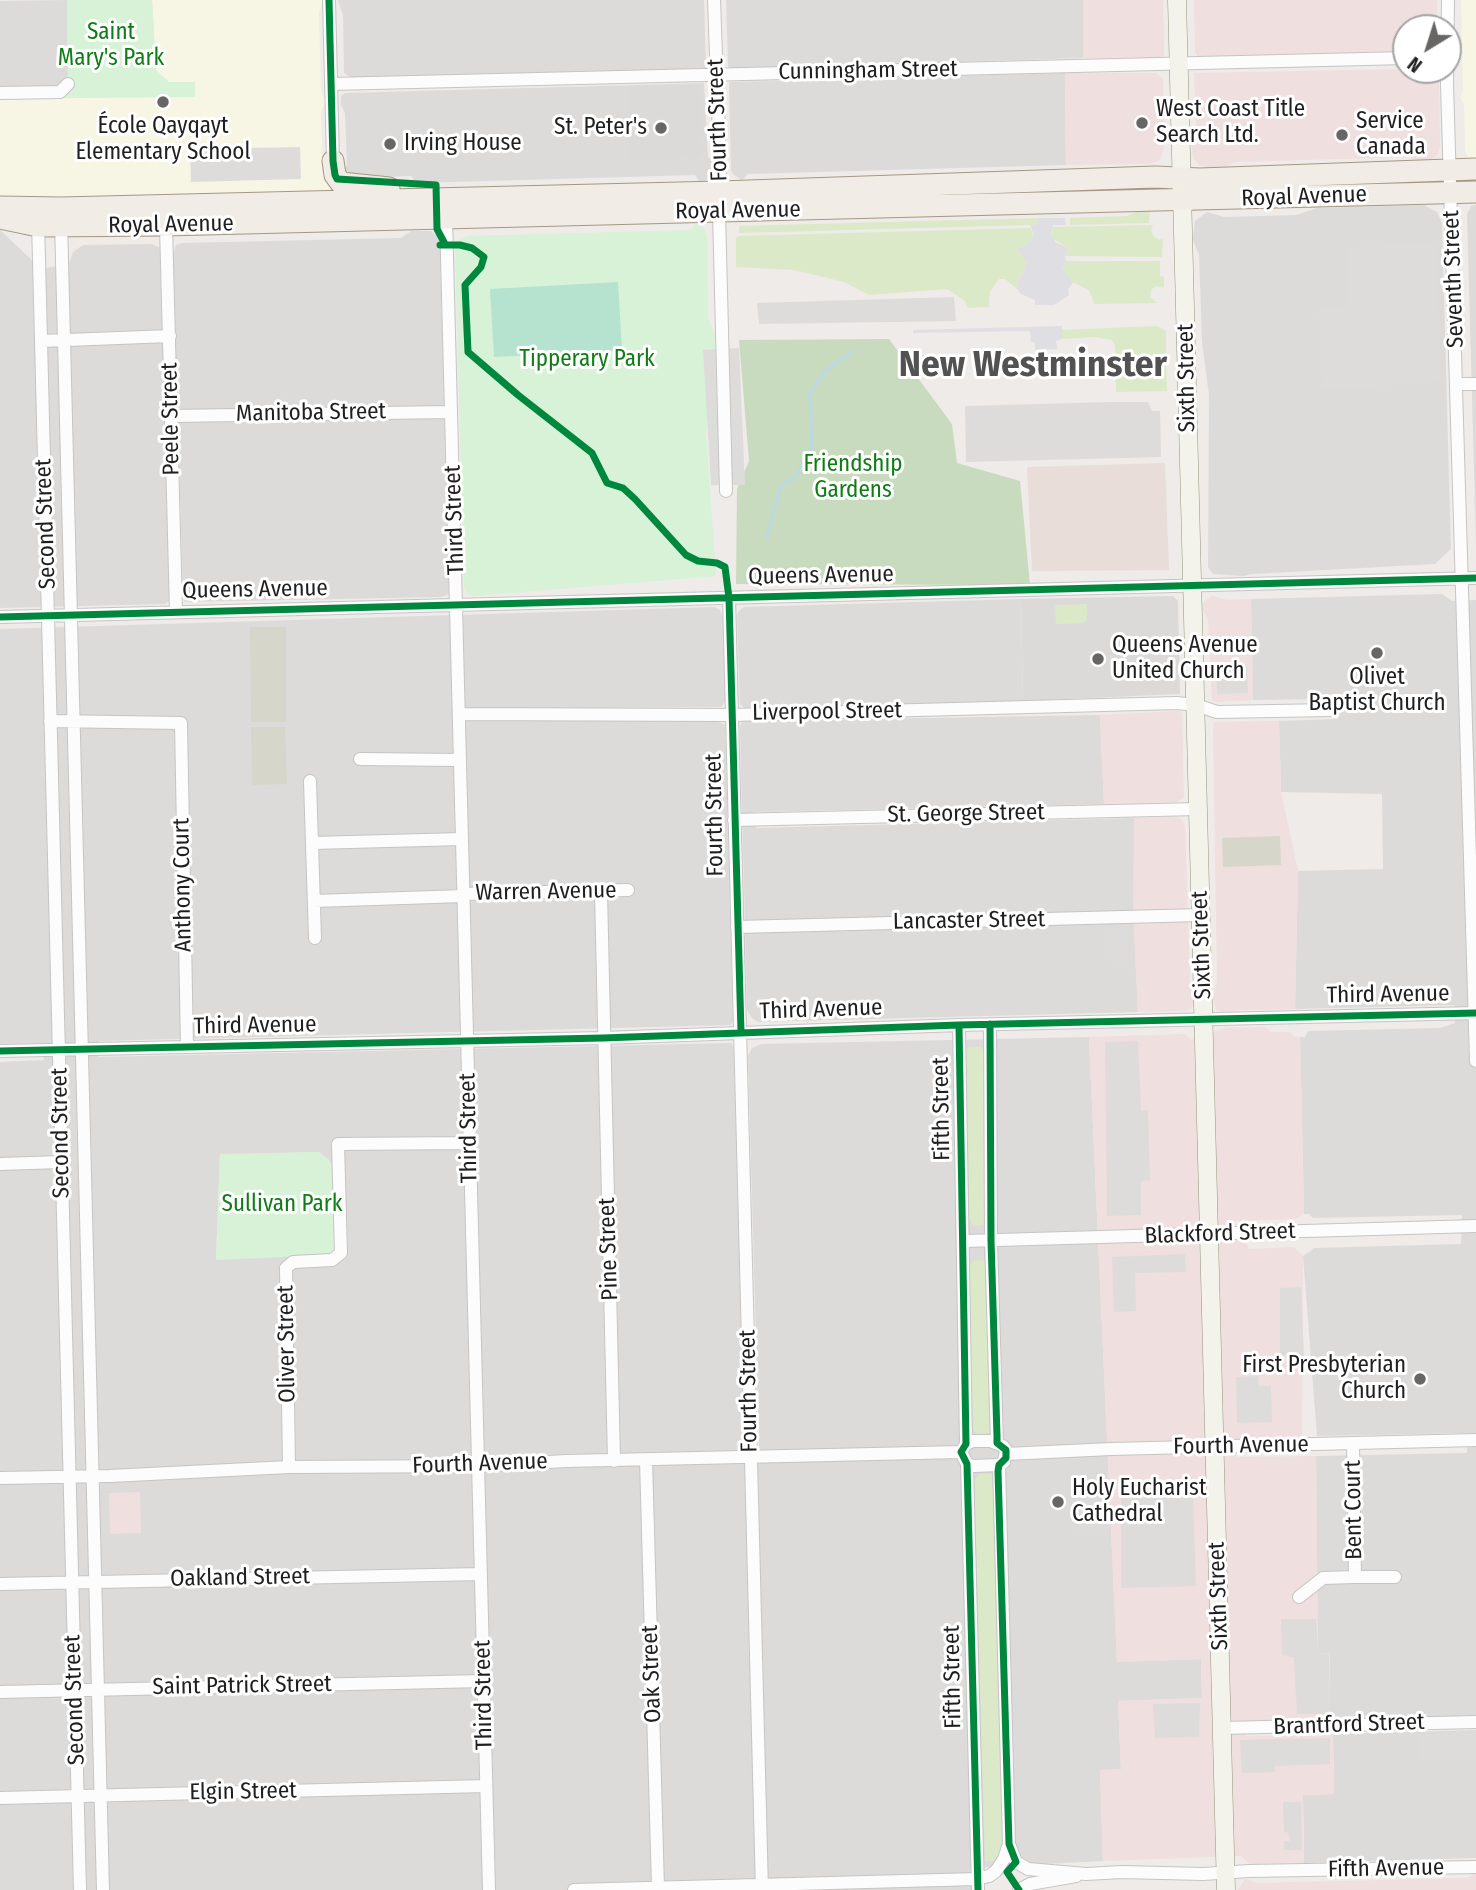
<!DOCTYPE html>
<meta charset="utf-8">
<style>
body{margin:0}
#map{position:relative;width:1476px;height:1890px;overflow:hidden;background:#eeebe8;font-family:"Fira Sans Condensed",sans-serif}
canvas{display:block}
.north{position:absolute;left:1392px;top:14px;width:70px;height:70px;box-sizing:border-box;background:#fff;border:2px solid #a5a5a5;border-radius:50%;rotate:218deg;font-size:19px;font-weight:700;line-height:28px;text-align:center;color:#1f1f1f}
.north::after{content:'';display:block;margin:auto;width:24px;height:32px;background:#676665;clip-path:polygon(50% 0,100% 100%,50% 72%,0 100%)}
</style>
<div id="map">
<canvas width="1476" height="1890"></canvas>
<div class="north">N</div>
</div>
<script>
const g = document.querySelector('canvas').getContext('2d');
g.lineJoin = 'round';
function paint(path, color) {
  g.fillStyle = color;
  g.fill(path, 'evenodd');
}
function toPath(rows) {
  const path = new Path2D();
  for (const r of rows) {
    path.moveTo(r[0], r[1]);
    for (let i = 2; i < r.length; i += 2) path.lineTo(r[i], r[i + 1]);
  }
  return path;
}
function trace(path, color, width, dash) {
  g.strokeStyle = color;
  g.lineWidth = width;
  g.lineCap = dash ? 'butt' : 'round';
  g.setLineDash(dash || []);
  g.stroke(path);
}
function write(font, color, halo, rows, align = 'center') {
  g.font = font + ' "Fira Sans Condensed",sans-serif';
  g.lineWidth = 6;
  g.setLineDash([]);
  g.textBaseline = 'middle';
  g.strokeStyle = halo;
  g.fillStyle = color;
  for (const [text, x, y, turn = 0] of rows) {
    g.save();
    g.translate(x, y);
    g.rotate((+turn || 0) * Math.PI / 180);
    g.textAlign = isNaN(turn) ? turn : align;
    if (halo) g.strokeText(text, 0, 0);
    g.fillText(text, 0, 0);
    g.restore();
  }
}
paint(toPath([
 [67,0,68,84,58,87,0,89,0,1],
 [338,0,704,0,706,67,705,69,352,78,344,73,343,15],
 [726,0,1083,0,1083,58,731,69,728,66],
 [1065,73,1066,165,748,174,742,180,734,175,731,171,729,84,730,82],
 [704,83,708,157,714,161,714,178,711,180,699,181,695,175,416,183,411,176,349,178,343,171,347,165,345,113,341,105,341,96,345,93],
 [1424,205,1437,212,1442,223,1451,549,1435,564,1252,574,1243,576,1213,574,1208,567,1209,395,1202,342,1199,255,1193,240,1195,221,1207,212,1224,217,1296,215,1317,208],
 [1476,205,1476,545,1467,214,1471,206],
 [0,230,33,261,34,270,69,264,73,252,83,245,152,244,160,248,170,600,166,604,0,608],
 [411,231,431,231,437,236,440,245,449,594,441,597,185,602,183,597,173,254,176,245,182,243,401,238],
 [1442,594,1452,601,1476,600,1476,1720,1401,1719,1396,1716,1362,1716,1357,1720,1330,1722,1330,1654,1318,1654,1316,1456,1467,1453,1467,1433,1317,1436,1303,1256,1314,1248,1461,1244,1462,1215,1313,1218,1309,1214,1304,1214,1300,1037,1305,1037,1308,1031,1440,1028,1455,1023,1454,1005,1295,1009,1298,871,1383,869,1382,794,1281,792,1279,721,1338,719,1337,699,1253,700,1251,599],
 [1021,599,1023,701,744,708,740,704,737,617,738,612,744,607],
 [715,607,720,610,723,617,725,702,721,707,454,709,454,721,714,721,725,724,733,1021,731,1025,99,1041,98,1057,732,1043,734,1052,744,1448,759,1446,748,1056,752,1048,762,1044,1089,1037,1117,1662,1201,1659,1202,1698,1118,1701,1121,1769,1100,1771,1103,1861,970,1868,971,1890,0,1890,0,1062,44,1060,40,1043,0,1044,0,629],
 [319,1152,329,1160,332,1166,338,1245,216,1259,220,1155],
 [1100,715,1104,804,754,812,756,828,1134,818,1134,925,1138,1012,758,1022,752,1018,747,1010,740,727,742,721],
 [1476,1730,1476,1858,1304,1863,1303,1795,1334,1794,1333,1734]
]), '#dddbd9');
paint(toPath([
 [1083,0,1163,0,1164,55,1160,57,1083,58],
 [1194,0,1437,0,1438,28,1406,28,1406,52,1199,57,1195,52],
 [1406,69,1439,70,1440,147,1438,154,1430,161,1417,161,1409,157,1235,162,1224,167,1208,168,1199,165,1193,157,1191,136,1196,124,1194,73],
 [1156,73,1163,78,1164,148,1160,160,1150,164,1066,165,1065,73],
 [1212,596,1228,600,1251,599,1253,700,1216,702,1212,700,1208,619,1202,609,1204,602],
 [1180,711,1182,714,1184,797,1177,802,1104,804,1100,715],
 [1279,721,1281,792,1298,871,1295,1009,1237,1010,1224,1013,1216,1009,1213,998,1217,981,1213,725,1215,722],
 [1177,817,1182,820,1185,825,1190,985,1195,991,1194,1002,1192,1008,1186,1011,1138,1012,1133,917,1134,818],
 [1265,1027,1271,1032,1290,1032,1295,1037,1300,1037,1304,1214,1296,1219,1235,1221,1249,1249,1294,1247,1303,1256,1302,1437,1238,1439,1237,1457,1316,1456,1318,1653,1330,1653,1330,1722,1245,1723,1246,1736,1333,1734,1334,1794,1303,1795,1304,1863,1250,1864,1241,1856,1103,1861,1100,1770,1121,1769,1118,1701,1202,1698,1201,1659,1117,1662,1089,1037,1185,1034,1191,1040,1225,1028],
 [140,1492,141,1533,110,1534,109,1493],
 [1476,1873,1476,1890,1238,1890,1245,1879,1257,1883,1467,1878]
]), '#efdfde');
paint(toPath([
 [152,0,323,0,319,13,321,92,326,101,321,112,323,171,328,177,331,197,0,198,0,99,158,97],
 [1461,0,1476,0,1476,161,1469,159,1465,151,1464,104,1460,98,1463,91]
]), '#f7f5e4');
paint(toPath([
 [701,85,703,134,695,142,704,150,693,160,684,153,678,159,629,161,628,89],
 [1173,596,1178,601,1180,694,1023,701,1021,599]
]), '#dcdad9');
paint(toPath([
 [1165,463,1169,570,1032,571,1027,467]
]), '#e8ddd8');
paint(toPath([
 [250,627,286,627,286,722,251,722],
 [251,727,285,727,287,784,252,785],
 [1280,836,1281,865,1223,867,1222,838]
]), '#d7d6ca');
paint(toPath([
 [1138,211,1150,211,1149,223,1070,225,1070,218,1127,216],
 [1039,218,1036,225,1030,225,739,233,739,226],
 [1153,225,1151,229,1153,236,1159,240,1163,238,1162,257,1064,256,1069,248,1050,237,1053,227],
 [1030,228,1034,236,1031,242,1017,249,1028,263,1018,281,1017,289,1005,279,999,279,990,292,989,307,968,308,965,301,947,289,869,295,844,282,794,270,736,267,736,238,738,236],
 [1065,261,1160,261,1160,276,1164,277,1164,288,1156,286,1151,290,1150,297,1157,303,1094,304,1089,290,1070,281,1062,268,1066,264],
 [1157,326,1166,331,1166,356,1155,356,1156,360,1166,359,1167,391,1116,392,1115,346,1112,340,1095,337,1062,339,1062,330],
 [1087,604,1087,621,1083,623,1056,624,1055,605],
 [969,1047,980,1047,986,1054,987,1221,985,1225,974,1226,968,1217,964,1051],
 [975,1260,988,1261,992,1433,977,1434,973,1429,969,1265],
 [990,1473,994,1476,1005,1844,998,1861,985,1861,974,1479,980,1474]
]), '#dbe9c8');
paint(toPath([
 [889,339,952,424,957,463,1020,481,1030,585,736,584,737,489,749,461,739,340]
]), '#c9dbbe');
paint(toPath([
 [67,0,152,0,156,70,169,82,195,82,195,97,63,98,74,88,74,86,68,84],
 [695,224,704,228,707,237,708,318,716,337,706,434,716,576,474,596,467,594,464,586,455,248,458,241,468,236,691,230],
 [319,1152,329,1160,332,1166,338,1245,335,1252,329,1255,216,1260,220,1154]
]), '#d7f2d6');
paint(toPath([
 [618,282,622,351,494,357,490,289]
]), '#b5e3cf');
paint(toPath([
 [300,147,301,179,191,182,190,149],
 [1436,245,1441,382,1322,388,1319,309,1348,307,1346,248],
 [954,297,956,321,759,324,757,303],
 [739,348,745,485,711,485,703,350],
 [1112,402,1148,402,1152,411,1160,411,1161,457,966,462,965,406],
 [1247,666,1248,693,1217,694,1216,667],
 [1111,928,1127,928,1127,961,1111,961],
 [1138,1041,1141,1110,1148,1110,1150,1180,1141,1181,1141,1215,1107,1216,1105,1042],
 [1185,1254,1186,1272,1135,1273,1136,1311,1114,1312,1112,1257],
 [1301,1287,1304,1356,1280,1355,1280,1288],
 [1258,1376,1259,1386,1271,1386,1272,1422,1237,1423,1236,1377],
 [1107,1486,1109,1535,1079,1536,1077,1487],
 [1193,1494,1196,1586,1121,1588,1121,1496],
 [1281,1619,1316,1619,1318,1653,1329,1654,1330,1714,1297,1714,1294,1658,1282,1655],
 [1200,1703,1199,1737,1155,1738,1153,1704],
 [1475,1733,1476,1759,1421,1760,1420,1734],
 [1330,1738,1330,1764,1275,1766,1275,1772,1242,1773,1240,1740],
 [1283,1802,1301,1802,1302,1850,1284,1850,1284,1841,1290,1841,1289,1833,1284,1832]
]), '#dedcdb');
paint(toPath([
 [1039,218,1065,218,1066,225,1053,225,1050,237,1054,238,1055,242,1069,248,1065,254,1066,264,1062,268,1073,283,1068,289,1069,295,1054,305,1035,305,1035,300,1021,294,1017,289,1018,281,1025,269,1023,267,1028,263,1017,249,1031,242,1034,235,1030,225,1036,225],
 [1062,326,1062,339,1056,341,1057,349,1035,350,1035,342,1031,342,1030,331,913,333,913,330]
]), '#dfdee2');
trace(toPath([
 [767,536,781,486,796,476,812,446,810,394,824,372,851,352]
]), '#bdd9e0', 3.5);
const street = toPath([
 [329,0,333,161],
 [714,0,720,166,719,211,726,491],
 [1448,0,1447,84,1476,1061],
 [331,84,1406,58],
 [0,93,60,92,68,84],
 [446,218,489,1890],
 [38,221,80,1890],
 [61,221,103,1890],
 [166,225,176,612],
 [41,341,170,336],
 [1457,384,1476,384],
 [170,416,451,412],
 [729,598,762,1890],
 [0,617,1476,578],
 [459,714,732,715,1177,703,1196,705,1217,712,1330,710],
 [50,721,181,723,187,1047],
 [360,759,460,760],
 [310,781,315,938],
 [734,820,1198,809],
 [312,843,462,839],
 [601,892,614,1461],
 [464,894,628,890],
 [314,901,464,896],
 [737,927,1201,915],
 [990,1024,991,1240,997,1443],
 [959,1025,966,1444],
 [0,1051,603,1038,959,1025,1476,1013],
 [0,1164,61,1162],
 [964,1241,1476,1226],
 [973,1441,990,1441,1003,1446,1006,1450,1004,1462,999,1465,973,1466,967,1464,961,1452,966,1444,973,1441],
 [1353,1444,1355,1577,1395,1577],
 [1006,1454,1111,1449,1476,1440],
 [646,1460,658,1888],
 [967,1464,978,1890],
 [999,1465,1009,1844,1016,1862,1028,1869,1086,1874,1122,1872,1203,1874,1249,1871,1476,1867],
 [289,1467,286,1268,293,1262,332,1260,341,1253,338,1144,470,1143],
 [0,1478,110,1476,289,1467,478,1466,566,1461,961,1452],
 [0,1584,481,1574],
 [1299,1597,1323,1578,1355,1577],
 [0,1692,483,1681],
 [1222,1728,1476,1722],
 [0,1798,486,1786],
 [574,1890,977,1879,989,1876,996,1871,1004,1859,1009,1844],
 [1019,1890,1030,1884,1076,1876]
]);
const secondary = toPath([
 [1177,0,1226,1890]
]);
const primary = toPath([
 [333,161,335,175,341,183,389,188],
 [0,207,61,208,720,192,1155,177,1200,179,1476,169],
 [0,218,38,226,166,225,1476,192]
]);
trace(street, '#c6c5c4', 14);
trace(secondary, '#959680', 19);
trace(primary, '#a49885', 23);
trace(street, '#fcfcfc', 12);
trace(secondary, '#f3f3eb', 18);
trace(primary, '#f1ece5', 21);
trace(toPath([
 [329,0,333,161,335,175,337,179,436,185,437,229,445,244],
 [440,245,460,245,472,248,484,257,481,267,465,285,468,352,518,395,592,453,607,483,623,488,635,499,686,555,698,561,717,563,725,567,729,598,741,1032],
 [0,617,1476,578],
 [990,1024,991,1240,997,1436,997,1443,1006,1450,1006,1458,999,1465,998,1471,1009,1844,1016,1862,1007,1872,1019,1890],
 [959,1025,966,1444,961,1452,967,1464,978,1890],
 [0,1051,603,1038,959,1025,1476,1013]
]), '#00873e', 7);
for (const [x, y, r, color] of [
 [163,102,7,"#676665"],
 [1142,123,7,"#676665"],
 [661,128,7,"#676665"],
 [1342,135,7,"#676665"],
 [390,144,7,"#676665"],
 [1377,653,7,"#676665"],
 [1098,659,7,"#676665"],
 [1420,1379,7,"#676665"],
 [1058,1502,7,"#676665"]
]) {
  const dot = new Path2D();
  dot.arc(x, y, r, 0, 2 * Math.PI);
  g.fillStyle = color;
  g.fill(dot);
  trace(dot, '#fff', 2.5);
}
write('23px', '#0f7c16', '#fff', [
 ["Saint",111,33],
 ["Mary's Park",111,59],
 ["Tipperary Park",587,360],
 ["Friendship",853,465],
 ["Gardens",853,491],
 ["Sullivan Park",282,1205]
]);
write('23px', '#1f1f1f', '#fff', [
 ["Cunningham Street",868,71,-1],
 ["Fourth Street",718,120,-92],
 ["Royal Avenue",1304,197,-2],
 ["Royal Avenue",738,211,-1],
 ["Royal Avenue",171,225,-1],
 ["Seventh Street",1454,279,-92],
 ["Sixth Street",1187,378,-91],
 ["Manitoba Street",311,413,-1],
 ["Peele Street",171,419,-91],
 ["Third Street",455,520,-92],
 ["Second Street",46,524,-92],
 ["Queens Avenue",821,576,-1],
 ["Queens Avenue",255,590,-1],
 ["Liverpool Street",827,712,-1],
 ["St. George Street",966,814,-1],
 ["Fourth Street",715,815,-91],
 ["Anthony Court",183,885,-91],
 ["Warren Avenue",546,892,-1],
 ["Lancaster Street",969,921,-1],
 ["Sixth Street",1202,945,-92],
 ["Third Avenue",1388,995,-1],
 ["Third Avenue",821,1010,-2],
 ["Third Avenue",255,1026,-1],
 ["Fifth Street",942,1109,-91],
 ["Third Street",469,1128,-91],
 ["Second Street",61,1133,-91],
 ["Blackford Street",1220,1234,-2],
 ["Pine Street",609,1249,-92],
 ["Oliver Street",287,1344,-91],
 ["Fourth Street",749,1391,-91],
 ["Fourth Avenue",1241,1446,-1],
 ["Fourth Avenue",480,1464,-2],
 ["Bent Court",1354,1510,-91],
 ["Oakland Street",240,1578,-1],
 ["Sixth Street",1219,1596,-92],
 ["Oak Street",652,1674,-92],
 ["Fifth Street",953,1677,-91],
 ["Saint Patrick Street",242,1686,-1],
 ["Third Street",484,1695,-91],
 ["Second Street",75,1700,-92],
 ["Brantford Street",1349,1725,-2],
 ["Elgin Street",243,1792,-1],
 ["Fifth Avenue",1386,1869,-1]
]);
write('23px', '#1f1f1f', '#fff', [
 ["West Coast Title",1156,110],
 ["Search Ltd.",1156,136],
 ["Service",1356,122],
 ["Canada",1356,148],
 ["École Qayqayt",163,127,"center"],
 ["Elementary School",163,153,"center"],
 ["St. Peter's",647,128,"right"],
 ["Irving House",404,144],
 ["Queens Avenue",1112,646],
 ["United Church",1112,672],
 ["Olivet",1377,678,"center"],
 ["Baptist Church",1377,704,"center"],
 ["First Presbyterian",1406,1366,"right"],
 ["Church",1406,1392,"right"],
 ["Holy Eucharist",1072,1489],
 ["Cathedral",1072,1515]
], 'left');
write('bold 37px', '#525252', '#fff', [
 ["New Westminster",1033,366]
]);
</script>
